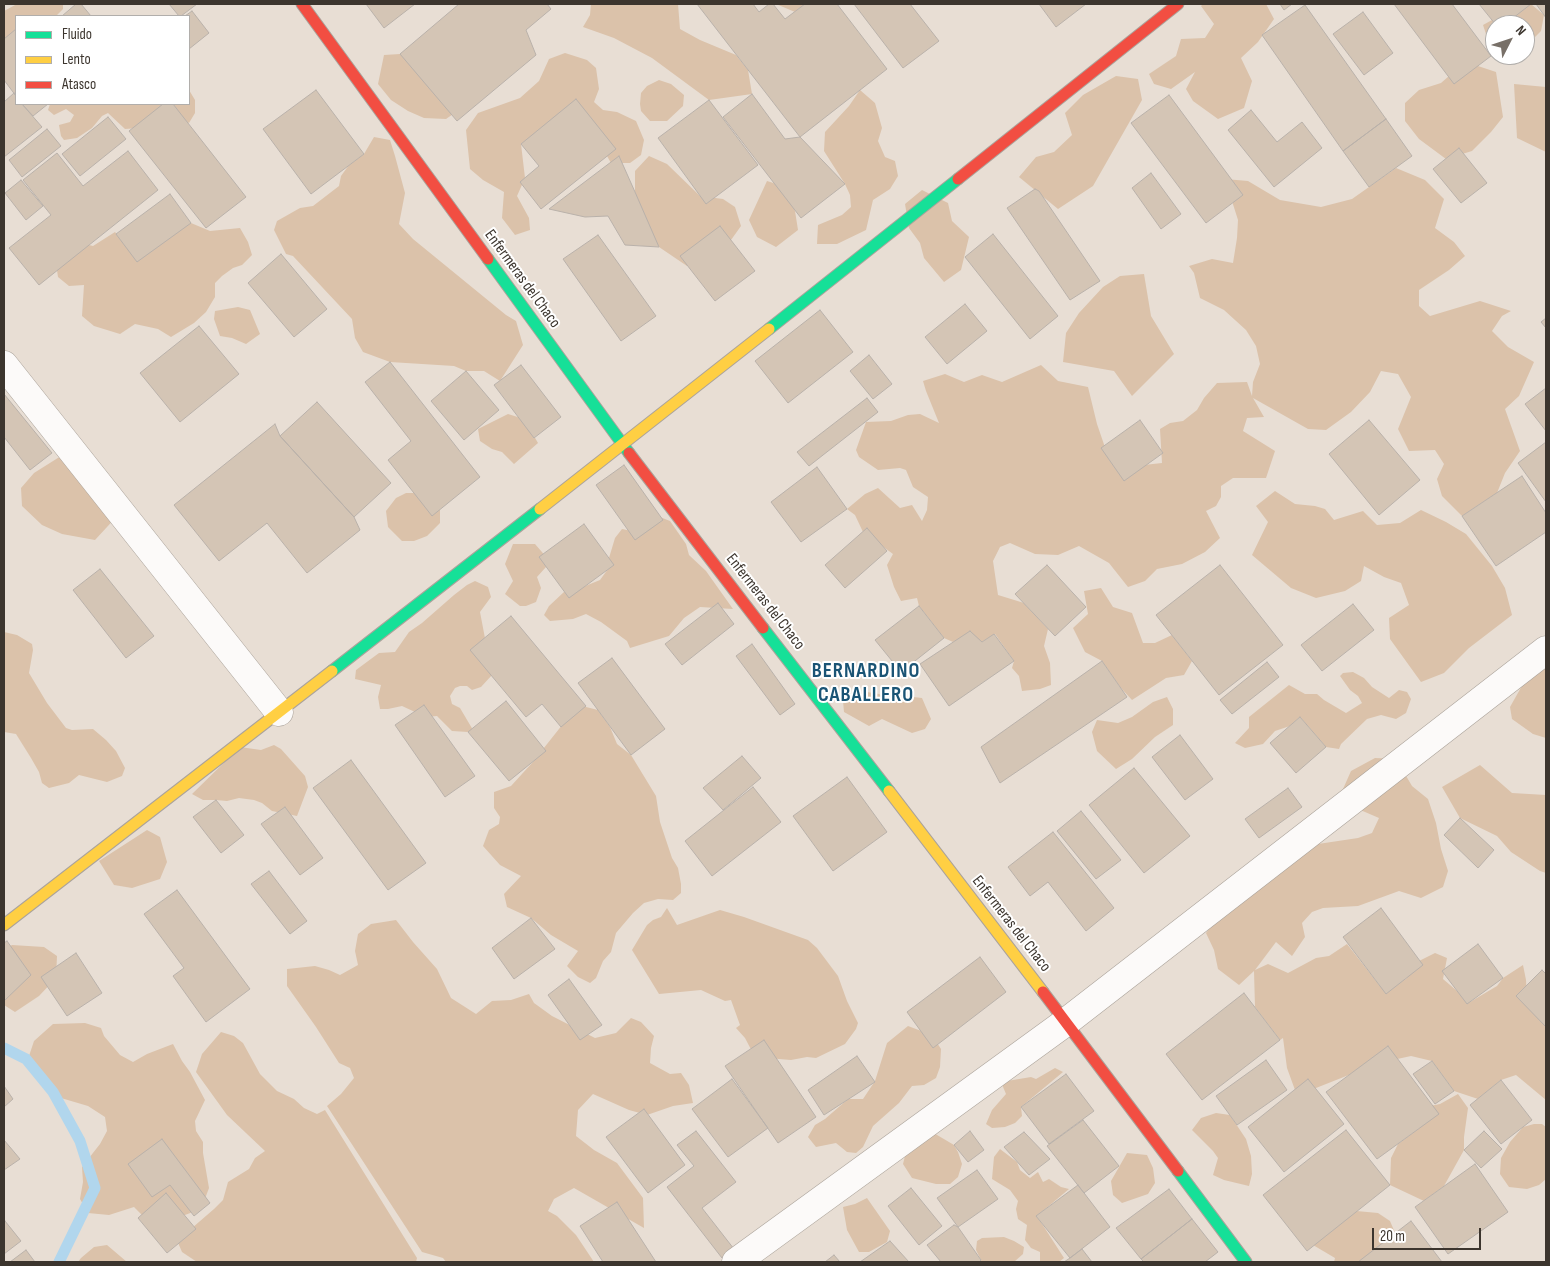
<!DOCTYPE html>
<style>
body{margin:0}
#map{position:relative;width:1550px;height:1266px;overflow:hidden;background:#e8ded4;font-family:"Sofia Sans Condensed",sans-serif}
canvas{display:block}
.frame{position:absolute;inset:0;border:5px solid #3c352e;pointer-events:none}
.legend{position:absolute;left:15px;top:15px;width:175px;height:90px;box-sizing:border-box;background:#fff;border:1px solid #b1aeab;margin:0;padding:6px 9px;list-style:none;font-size:15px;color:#3c352e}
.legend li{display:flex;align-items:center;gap:10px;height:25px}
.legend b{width:25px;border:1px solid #b1aeab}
.north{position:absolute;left:1485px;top:15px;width:50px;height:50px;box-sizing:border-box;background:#fff;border:1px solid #b1aeab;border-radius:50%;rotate:49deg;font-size:14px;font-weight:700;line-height:20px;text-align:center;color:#3c352e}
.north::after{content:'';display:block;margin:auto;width:18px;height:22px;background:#787068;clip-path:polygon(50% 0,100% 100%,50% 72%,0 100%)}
.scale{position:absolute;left:1372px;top:1228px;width:109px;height:22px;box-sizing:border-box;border:2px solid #3c352e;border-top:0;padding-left:6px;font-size:15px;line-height:18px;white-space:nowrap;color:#3c352e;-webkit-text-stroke:4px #fff;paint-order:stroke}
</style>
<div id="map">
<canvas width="1550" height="1266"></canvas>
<div class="frame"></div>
<ul class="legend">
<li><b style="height:6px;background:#16e098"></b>Fluido</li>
<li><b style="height:6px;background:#ffcf43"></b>Lento</li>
<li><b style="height:6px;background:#f24e42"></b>Atasco</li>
</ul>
<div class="north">N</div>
<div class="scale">20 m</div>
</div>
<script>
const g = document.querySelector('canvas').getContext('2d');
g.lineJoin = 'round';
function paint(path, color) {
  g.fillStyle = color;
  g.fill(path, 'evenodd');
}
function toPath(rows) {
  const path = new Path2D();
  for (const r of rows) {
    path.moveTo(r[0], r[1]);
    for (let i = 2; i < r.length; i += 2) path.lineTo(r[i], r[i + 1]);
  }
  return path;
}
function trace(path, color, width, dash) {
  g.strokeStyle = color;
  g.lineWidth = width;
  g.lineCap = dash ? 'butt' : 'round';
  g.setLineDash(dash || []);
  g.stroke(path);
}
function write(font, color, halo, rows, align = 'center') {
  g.font = font + ' "Sofia Sans Condensed",sans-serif';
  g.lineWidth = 4;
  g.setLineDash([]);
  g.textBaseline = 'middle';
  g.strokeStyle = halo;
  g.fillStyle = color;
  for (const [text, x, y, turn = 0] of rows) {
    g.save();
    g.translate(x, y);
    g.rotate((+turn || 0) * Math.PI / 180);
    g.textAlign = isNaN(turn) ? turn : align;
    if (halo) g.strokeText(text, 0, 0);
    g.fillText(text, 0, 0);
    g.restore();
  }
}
paint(toPath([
 [17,4,63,4,63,9,56,16,16,16,16,40,4,52,4,11],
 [591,4,678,4,680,29,700,40,736,55,748,70,752,94,709,100,652,58,614,38,583,27,590,15],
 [776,4,805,4,795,12],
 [1203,4,1266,4,1274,19,1258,42,1241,58,1252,81,1244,108,1218,119,1193,101,1186,89,1195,72,1171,89,1154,84,1149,74,1176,56,1181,39,1205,38,1214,24,1201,6],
 [1521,4,1531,4,1544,15,1541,31,1531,41,1525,42,1525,25,1495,25,1495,43,1488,40,1483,25],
 [565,53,587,60,596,68,599,89,594,102,603,110,617,112,636,121,644,140,641,155,630,163,611,163,603,149,552,129,521,144,525,178,517,196,529,218,530,230,515,235,502,218,504,192,483,180,470,169,466,130,478,113,520,98,539,81,549,59],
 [400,54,439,68,456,112,446,119,424,118,408,111,391,100,378,84,384,55],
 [1472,64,1496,72,1503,117,1491,132,1472,151,1446,159,1419,139,1405,121,1405,103,1419,90,1441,83,1457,69],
 [1116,76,1138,79,1142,100,1093,186,1058,209,1019,177,1036,157,1054,152,1072,135,1065,113,1083,95],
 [659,80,671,84,684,95,683,106,667,121,650,121,641,111,640,104,641,93,647,86],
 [1514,84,1546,87,1546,152,1517,138],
 [189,90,195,100,195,113,189,123,175,117,139,128,125,129,108,113,102,116,92,128,77,138,64,140,61,136,59,125,70,122,74,115,66,109,54,115,48,110,50,104,189,104],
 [860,90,875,103,882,128,878,141,885,157,895,161,898,176,890,189,873,200,866,230,837,244,817,244,818,225,842,215,851,207,850,195,845,184,824,151,825,132,849,106],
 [374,137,390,140,395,156,405,193,399,224,413,239,506,315,516,321,523,345,500,381,484,371,466,371,454,366,390,362,363,352,355,338,352,319,293,256,286,254,274,230,277,221,300,208,313,206,339,186,341,176,349,165,364,154],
 [649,156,667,164,700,196,723,199,735,207,741,226,731,240,712,244,687,266,659,247,641,223,635,192,635,171],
 [1396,168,1425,180,1444,199,1435,228,1454,242,1465,256,1449,270,1419,290,1419,306,1430,316,1480,301,1511,311,1502,316,1492,331,1508,347,1534,362,1519,396,1505,409,1520,451,1505,473,1497,493,1462,516,1442,496,1437,479,1444,464,1435,450,1409,451,1398,429,1411,397,1398,374,1381,371,1370,392,1351,412,1326,430,1308,429,1253,398,1264,417,1247,418,1243,431,1275,451,1266,478,1233,478,1221,486,1221,497,1216,506,1206,511,1220,538,1205,552,1182,564,1157,569,1145,581,1128,587,1109,563,1079,546,1058,555,1035,554,1010,543,1000,547,993,561,998,595,1024,603,1048,629,1044,646,1050,663,1051,685,1040,689,1022,691,1019,676,1012,668,1014,661,995,634,982,642,967,639,953,642,944,638,919,606,917,598,901,601,894,587,887,565,893,554,863,532,855,515,847,509,865,494,878,488,900,508,912,505,922,521,927,510,928,497,913,487,906,470,900,468,878,470,859,457,856,450,866,422,891,421,908,415,920,414,939,423,926,391,923,381,945,374,964,382,982,375,1002,382,1041,365,1058,381,1088,387,1097,424,1109,459,1116,468,1162,463,1160,429,1170,423,1183,421,1197,410,1204,398,1217,383,1247,382,1252,396,1253,382,1260,364,1256,346,1246,330,1224,310,1200,298,1194,273,1189,266,1212,259,1233,263,1237,238,1238,220,1225,179,1248,181,1280,200,1321,207,1352,199],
 [767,181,783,186,789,193,795,211,798,230,776,247,757,237,749,220],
 [922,190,948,203,952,221,969,237,961,270,944,282,924,258,920,243,909,228,905,204],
 [191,223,210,231,240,228,248,242,252,255,242,265,233,268,222,276,215,283,215,297,206,312,194,323,171,337,158,329,135,324,120,334,94,326,82,316,84,285,69,286,58,277,55,257,77,242,93,246,115,232,126,246],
 [1144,274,1151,316,1174,354,1132,396,1114,371,1063,362,1066,333,1079,313,1103,287,1120,276],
 [238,307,250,310,260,334,246,344,232,338,220,336,214,319,215,311],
 [508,414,524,419,538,443,514,464,502,452,492,449,480,441,478,429],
 [61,456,119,514,95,540,62,534,42,525,22,506,21,488,34,473],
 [1275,491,1295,504,1315,506,1325,509,1334,520,1363,511,1377,525,1400,523,1421,510,1446,522,1466,534,1492,566,1505,588,1512,615,1469,648,1444,673,1421,682,1390,639,1389,618,1409,605,1401,583,1384,577,1364,566,1361,581,1345,591,1316,598,1291,588,1252,555,1268,522,1256,506],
 [406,493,423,493,440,510,440,523,427,536,414,541,402,541,388,527,386,511,396,498],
 [655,515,670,521,686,544,689,555,706,571,733,609,700,607,684,618,669,636,630,648,627,641,601,622,586,614,573,619,550,621,544,615,549,606,564,592,578,589,600,580,608,569,609,558,615,538,622,529,637,532],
 [513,544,535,544,548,559,546,567,537,577,541,588,536,602,526,606,520,606,505,594,513,581,505,564],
 [475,581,488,587,491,597,480,612,492,675,481,687,472,690,467,686,460,686,455,688,450,696,452,704,460,708,473,730,468,732,452,731,437,716,426,717,402,706,388,709,380,709,378,697,381,685,355,679,356,670,379,653,395,652,409,632,422,623,454,595,467,585],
 [1101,588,1113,607,1132,613,1143,643,1155,643,1172,635,1192,661,1184,675,1166,678,1132,700,1120,687,1102,661,1085,652,1073,628,1088,614,1084,591],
 [4,632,17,635,32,644,33,650,29,673,47,703,66,728,72,730,93,729,106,740,116,751,125,768,122,776,107,782,79,775,69,783,49,788,42,783,39,772,31,758,16,734,4,732],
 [1546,666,1546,738,1533,734,1512,719,1510,707,1523,684],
 [1353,672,1364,678,1372,687,1389,698,1399,690,1407,692,1411,699,1406,713,1396,719,1381,715,1367,719,1341,744,1339,749,1326,747,1300,717,1290,726,1275,731,1263,744,1245,748,1235,743,1249,728,1249,717,1289,685,1305,694,1317,694,1324,700,1346,713,1362,703,1358,696,1350,690,1340,676,1343,673],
 [867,692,879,694,889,699,896,695,922,698,931,719,925,729,912,733,882,719,869,726,844,712,843,701,859,693],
 [1167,697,1173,709,1173,725,1155,737,1132,759,1116,769,1097,751,1092,732,1097,720,1118,723,1132,717,1153,702],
 [578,705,598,710,610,727,617,744,631,755,656,796,660,822,672,858,678,868,681,884,681,893,673,900,658,899,644,903,633,913,616,933,611,952,603,961,596,978,590,983,578,977,567,966,578,951,551,935,531,918,507,907,504,894,521,876,500,865,483,846,489,830,499,824,500,817,494,808,494,792,511,786,532,763],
 [274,745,281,749,305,776,308,787,297,816,272,811,262,803,254,800,239,798,227,801,216,800,203,800,192,794,240,747,261,750],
 [1375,758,1396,759,1412,786,1428,799,1436,823,1441,849,1448,871,1443,887,1421,898,1399,891,1358,906,1323,908,1312,912,1302,923,1305,937,1292,956,1276,942,1255,970,1268,964,1288,973,1316,958,1329,956,1347,944,1380,986,1406,979,1411,965,1435,953,1447,958,1443,979,1470,1002,1497,986,1503,978,1523,965,1526,980,1527,999,1546,1021,1546,1100,1516,1075,1501,1080,1478,1099,1454,1091,1432,1061,1411,1056,1379,1063,1316,1088,1295,1090,1287,1068,1283,1038,1280,1040,1255,1007,1254,971,1239,985,1218,969,1214,950,1206,933,1224,909,1318,844,1358,838,1372,833,1379,818,1358,809,1343,789,1351,771],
 [1480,765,1512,793,1546,795,1546,873,1540,871,1511,852,1497,836,1460,818,1442,787],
 [147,830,160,837,167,862,160,879,132,888,114,885,99,861],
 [667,908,677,925,720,910,744,917,808,940,817,948,838,976,847,1001,858,1023,856,1029,845,1044,816,1058,807,1057,791,1060,755,1057,745,1038,736,1028,740,1025,731,1000,725,1001,701,990,659,994,632,950,647,925,653,920,661,917],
 [396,920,413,942,437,969,451,998,476,1014,492,1001,511,1000,529,994,534,1003,552,1016,595,1038,616,1033,631,1018,641,1022,654,1036,651,1048,650,1063,670,1074,681,1073,689,1085,693,1103,673,1106,647,1115,629,1110,593,1094,578,1110,576,1136,594,1150,617,1163,643,1198,644,1228,574,1188,554,1199,548,1211,557,1216,576,1235,594,1262,446,1262,443,1258,422,1252,327,1106,341,1094,354,1078,350,1068,339,1063,316,1027,287,986,287,969,315,966,329,970,340,975,358,965,355,951,358,934,371,924],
 [12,945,44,947,57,956,56,978,39,996,15,1012,4,1005,4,950],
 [85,1023,101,1028,104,1036,120,1055,133,1062,147,1054,173,1044,182,1061,190,1072,205,1100,195,1121,196,1131,203,1142,203,1153,209,1188,203,1204,193,1212,174,1219,145,1218,134,1207,109,1215,88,1213,80,1199,83,1182,82,1167,100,1144,107,1131,105,1117,88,1106,61,1098,27,1062,34,1041,53,1024],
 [908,1026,932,1035,941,1049,940,1067,936,1078,924,1085,912,1086,899,1103,873,1126,863,1147,856,1153,847,1152,836,1143,816,1147,808,1137,815,1125,825,1119,848,1099,863,1099,875,1081,887,1043],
 [221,1032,234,1036,243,1043,260,1074,277,1091,294,1099,304,1108,317,1114,325,1110,417,1258,416,1262,197,1262,182,1252,176,1238,192,1228,214,1209,223,1200,228,1182,249,1169,255,1158,265,1151,227,1115,196,1072,202,1054],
 [1055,1068,1063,1072,1021,1107,1022,1116,1015,1123,1005,1127,992,1128,986,1124,992,1110,1006,1094,1001,1082,1031,1077,1036,1079],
 [1458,1094,1468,1108,1464,1137,1464,1150,1444,1186,1424,1201,1390,1185,1391,1158,1398,1144,1419,1128,1430,1106,1440,1104],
 [1216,1113,1230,1115,1246,1139,1251,1156,1252,1174,1249,1186,1224,1180,1213,1175,1218,1158,1213,1151,1192,1130,1201,1118],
 [1534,1124,1542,1124,1546,1127,1546,1179,1539,1185,1527,1189,1509,1187,1500,1174,1501,1158,1510,1142,1523,1127],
 [932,1132,954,1145,958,1152,962,1164,958,1177,950,1184,936,1184,912,1178,903,1164,905,1156,917,1142],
 [1000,1149,1017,1162,1020,1170,1030,1178,1038,1172,1043,1182,1049,1179,1061,1187,1069,1189,1037,1216,1064,1258,1059,1262,1040,1262,1040,1252,1031,1248,1025,1240,1027,1225,1018,1219,1016,1209,1018,1201,1010,1190,992,1179,994,1157],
 [1127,1153,1147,1155,1153,1168,1155,1183,1148,1194,1122,1203,1113,1195,1111,1181],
 [867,1198,890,1231,887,1242,869,1252,859,1252,847,1230,843,1207,855,1204],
 [1335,1209,1378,1213,1390,1221,1399,1242,1375,1262,1334,1262,1335,1258,1313,1245],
 [1004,1237,1014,1241,1024,1247,1023,1254,1014,1262,979,1262,981,1260,976,1250,977,1241,982,1238],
 [107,1245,127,1262,78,1262,81,1258,94,1247]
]), '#dbc2aa');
trace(toPath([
 [4,1048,26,1059,53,1092,80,1141,95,1188,59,1262]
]), '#b1d6ed', 11);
const building = toPath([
 [76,4,81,4,91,16,62,16,76,4],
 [169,4,197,4,181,16,179,16,169,4],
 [366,4,415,4,384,28,366,4],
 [459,4,547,4,551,9,526,30,536,55,457,121,400,54,459,4],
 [697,4,753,4,759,12,769,4,773,4,785,19,805,4,837,4,887,69,800,137,697,4],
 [854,4,910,4,939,41,903,68,854,4],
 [1039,4,1086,4,1056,27,1039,4],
 [1280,4,1292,4,1284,10,1280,4],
 [1394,4,1452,4,1491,56,1454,84,1394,4],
 [1479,4,1531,4,1504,25,1496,25,1479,4],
 [1536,4,1546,4,1546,18,1544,15,1536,4],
 [1305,5,1386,119,1343,151,1262,35,1305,5],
 [192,11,209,33,189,49,189,16,185,16,192,11],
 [1363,12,1393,53,1364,75,1333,34,1363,12],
 [16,29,16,96,4,80,4,39,16,29],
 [316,90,364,154,311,194,263,129,316,90],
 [14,93,16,96,16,104,22,104,42,127,4,157,4,102,14,93],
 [752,94,785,139,800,137,845,184,801,218,723,117,752,94],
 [1169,95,1243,195,1206,223,1131,123,1169,95],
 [576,99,616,149,541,209,520,182,539,166,521,144,576,99],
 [709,100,758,165,706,204,658,138,709,100],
 [22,104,48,104,33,116,22,104],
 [163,104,173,104,246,197,206,228,129,131,163,104],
 [1251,110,1277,142,1302,122,1322,148,1274,187,1228,130,1251,110],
 [108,117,126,139,80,176,62,154,108,117],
 [1386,119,1412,156,1369,187,1343,151,1386,119],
 [47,129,61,146,22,177,9,160,47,129],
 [1459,148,1487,183,1461,203,1433,169,1459,148],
 [128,151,158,190,39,285,9,248,51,215,23,180,57,153,83,186,128,151],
 [619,156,635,192,659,247,625,245,608,216,585,217,549,209,619,156],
 [1151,173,1181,214,1161,229,1132,188,1151,173],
 [21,180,43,206,26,220,5,193,21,180],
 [1035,189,1039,191,1100,281,1070,300,1007,208,1035,189],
 [170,194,191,223,137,262,116,234,170,194],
 [720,226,755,271,715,301,680,256,720,226],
 [993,234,1058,316,1030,339,965,257,993,234],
 [598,235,656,316,621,341,563,259,598,235],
 [281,254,327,309,294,337,248,283,281,254],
 [965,304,987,331,947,364,925,337,965,304],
 [820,310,853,352,788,403,755,361,820,310],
 [1546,318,1546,328,1541,322,1546,318],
 [199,326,239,374,180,422,140,373,199,326],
 [869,355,892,384,873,399,850,371,869,355],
 [390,362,480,477,432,516,388,460,411,441,365,382,390,362],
 [521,365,561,417,534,438,494,385,521,365],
 [466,371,499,410,464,440,431,401,466,371],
 [1546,388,1546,431,1525,404,1546,388],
 [4,394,52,453,30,470,4,437,4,394],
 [867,398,878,412,809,466,797,452,867,398],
 [317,402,391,483,354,517,280,436,317,402],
 [1140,420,1163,453,1124,481,1101,448,1140,420],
 [1369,420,1420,480,1379,515,1329,454,1369,420],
 [275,424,280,436,354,517,360,530,307,573,267,523,219,561,174,505,275,424],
 [1546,442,1546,502,1518,463,1546,442],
 [624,465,663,520,635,540,596,485,624,465],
 [817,467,847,509,801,542,771,502,817,467],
 [1522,476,1546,513,1546,532,1496,566,1462,516,1522,476],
 [584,524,614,565,569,598,539,557,584,524],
 [867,528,887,551,845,588,825,565,867,528],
 [1047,565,1086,607,1055,636,1015,594,1047,565],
 [1220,565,1283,645,1219,695,1156,615,1220,565],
 [100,569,154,636,126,658,73,590,100,569],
 [718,603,734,624,682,665,665,644,718,603],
 [1353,604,1374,630,1322,671,1301,645,1353,604],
 [919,606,944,638,901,672,875,640,919,606],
 [511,616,586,706,561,727,542,704,526,717,470,650,511,616],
 [970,631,982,642,994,634,1014,661,949,706,920,664,970,631],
 [752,644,795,704,780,715,736,656,752,644],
 [612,658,665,729,631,755,578,683,612,658],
 [1102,661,1127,697,1000,783,981,747,1102,661],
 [1267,662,1279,677,1232,714,1220,700,1267,662],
 [506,701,546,751,509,781,468,732,506,701],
 [424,705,475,776,445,797,395,725,424,705],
 [1300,717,1326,747,1296,773,1270,743,1300,717],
 [1180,735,1213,779,1185,800,1152,757,1180,735],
 [742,756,761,778,723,810,703,788,742,756],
 [351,760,426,863,388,890,313,788,351,760],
 [1134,768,1190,836,1144,873,1089,805,1134,768],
 [847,777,887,832,833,871,793,816,847,777],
 [753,787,781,822,712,876,685,841,753,787],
 [1288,788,1302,807,1259,838,1245,819,1288,788],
 [216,800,244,835,221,853,193,817,216,800],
 [285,807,323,858,300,875,261,824,285,807],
 [1081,811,1121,860,1096,879,1057,831,1081,811],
 [1460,818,1494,850,1478,868,1444,835,1460,818],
 [1053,832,1114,908,1086,931,1048,882,1030,896,1008,867,1053,832],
 [269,871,307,921,290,934,251,884,269,871],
 [177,890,250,989,206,1022,173,976,184,968,144,914,177,890],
 [1381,908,1423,965,1386,994,1343,937,1381,908],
 [531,918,555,949,514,979,492,948,531,918],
 [7,941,31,975,4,1001,4,943,7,941],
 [1478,944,1503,978,1467,1004,1442,971,1478,944],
 [76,953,102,993,67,1016,41,977,76,953],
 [980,957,1006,992,933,1048,907,1012,980,957],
 [1542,970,1546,974,1546,1027,1516,996,1542,970],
 [569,979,602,1025,580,1040,548,995,569,979],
 [1244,993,1280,1040,1202,1100,1166,1054,1244,993],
 [764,1040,816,1117,778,1143,725,1066,764,1040],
 [1388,1046,1439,1114,1377,1159,1326,1092,1388,1046],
 [857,1056,875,1082,824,1115,808,1090,857,1056],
 [1266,1060,1287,1090,1237,1125,1216,1096,1266,1060],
 [1432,1061,1454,1091,1435,1104,1413,1074,1432,1061],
 [1066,1074,1094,1111,1049,1144,1021,1107,1066,1074],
 [732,1079,768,1128,728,1157,692,1109,732,1079],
 [1308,1079,1344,1124,1284,1172,1248,1127,1308,1079],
 [1501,1080,1532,1120,1501,1144,1470,1105,1501,1080],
 [4,1086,13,1099,4,1107,4,1086],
 [644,1109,685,1165,648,1193,606,1137,644,1109],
 [1083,1120,1119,1166,1084,1193,1047,1146,1083,1120],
 [1346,1130,1390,1185,1307,1251,1263,1195,1346,1130],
 [696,1131,736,1182,702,1208,734,1249,722,1258,667,1187,694,1166,677,1145,696,1131],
 [970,1131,984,1150,968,1162,954,1145,970,1131],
 [1484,1131,1502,1149,1481,1168,1464,1150,1484,1131],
 [1024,1132,1050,1159,1029,1175,1004,1147,1024,1132],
 [162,1139,210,1203,194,1216,170,1185,152,1197,128,1164,162,1139],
 [4,1140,20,1159,4,1170,4,1140],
 [1475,1164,1508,1212,1448,1254,1415,1207,1475,1164],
 [977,1170,998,1199,958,1227,937,1198,977,1170],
 [1078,1185,1110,1227,1070,1258,1036,1216,1078,1185],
 [911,1188,942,1226,919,1245,888,1206,911,1188],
 [1169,1189,1192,1219,1141,1259,1116,1228,1169,1189],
 [166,1193,196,1229,167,1253,138,1218,166,1193],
 [617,1202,628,1219,656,1262,603,1262,580,1226,617,1202],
 [1192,1219,1218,1252,1205,1262,1144,1262,1141,1259,1192,1219],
 [5,1221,21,1241,4,1254,4,1222,5,1221],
 [1411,1221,1442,1262,1358,1262,1411,1221],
 [954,1225,958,1227,981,1260,979,1262,941,1262,927,1245,954,1225],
 [890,1241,909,1262,860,1262,890,1241],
 [1082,1249,1092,1262,1064,1262,1070,1258,1082,1249],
 [26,1250,35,1262,10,1262,26,1250],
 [834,1255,840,1262,825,1262,834,1255]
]);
paint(building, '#d4c5b5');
trace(building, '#b9b1aa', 1);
const street = toPath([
 [4,365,279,712],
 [736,1262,1066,1022,1546,650]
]);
const fast = toPath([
 [488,259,629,453],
 [769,329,958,179],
 [763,628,889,791],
 [332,671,540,509],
 [1178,1171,1246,1262]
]);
const slow = toPath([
 [540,509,769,329],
 [889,791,1043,992],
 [4,925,332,671]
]);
const jam = toPath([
 [302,4,488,259],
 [958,179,1178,4],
 [629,453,763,628],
 [1043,992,1178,1171]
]);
trace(street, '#aba39b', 29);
trace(fast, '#aba39b', 13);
trace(slow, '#aba39b', 13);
trace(jam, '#aba39b', 13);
trace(street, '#fcfaf9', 28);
trace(fast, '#16e098', 11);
trace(slow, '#ffcf43', 11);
trace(jam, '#f24e42', 11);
write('16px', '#3c352e', '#fff', [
 ["Enfermeras del Chaco",522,279,54],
 ["Enfermeras del Chaco",765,602,52],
 ["Enfermeras del Chaco",1011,924,52]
]);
g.letterSpacing = '1px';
write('bold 21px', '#1a5475', '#fff', [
 ["BERNARDINO",866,672],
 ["CABALLERO",866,696]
]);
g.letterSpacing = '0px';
</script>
